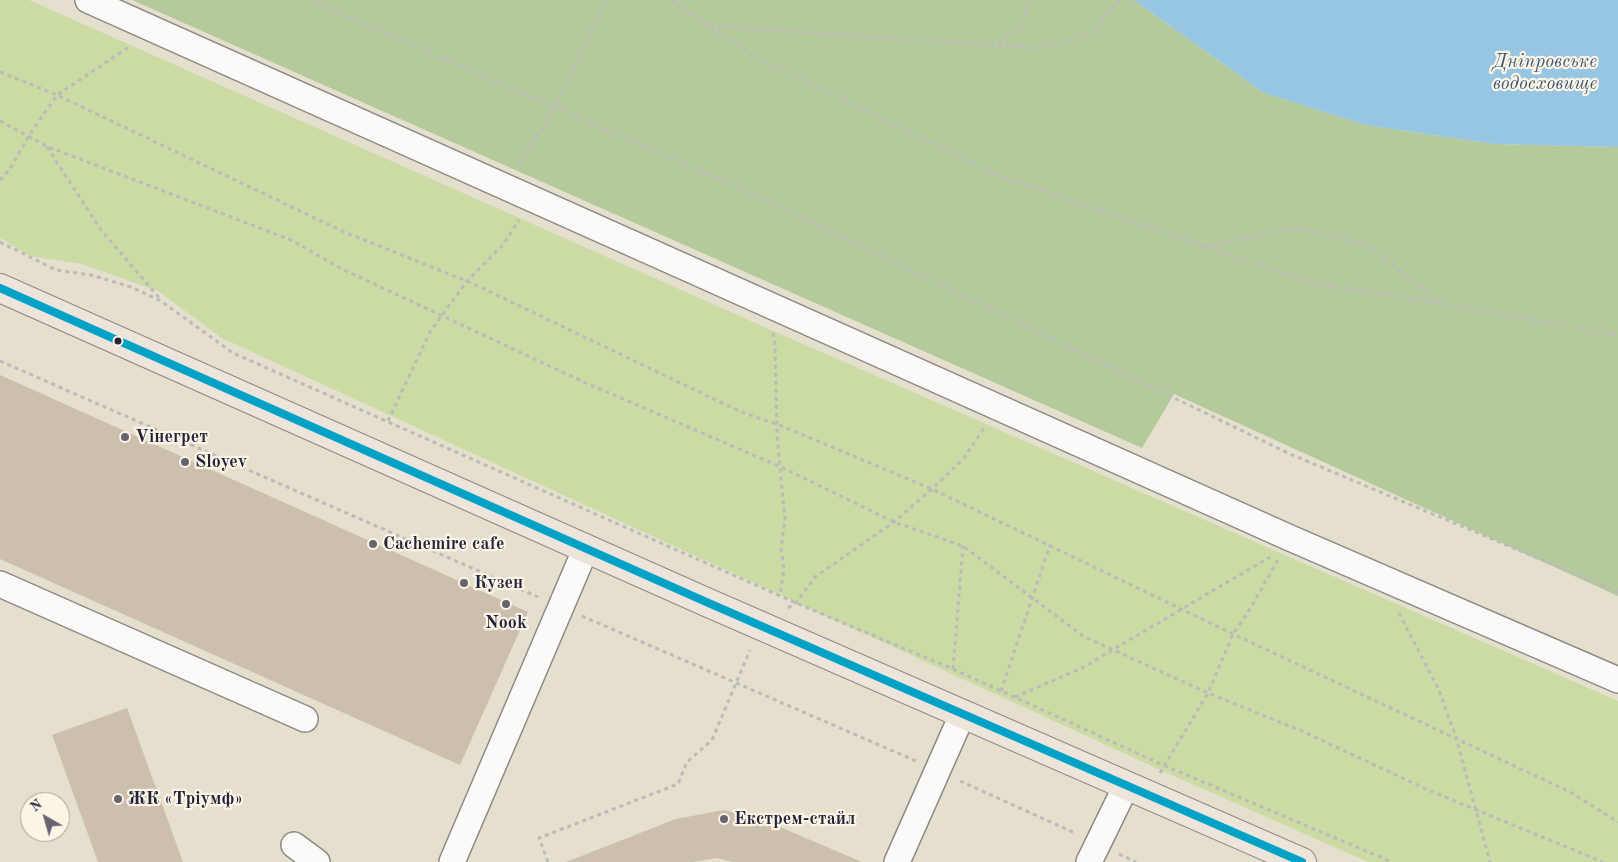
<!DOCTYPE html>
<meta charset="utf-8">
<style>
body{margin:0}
#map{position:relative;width:1618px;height:862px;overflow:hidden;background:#e5dfce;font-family:"Old Standard TT",serif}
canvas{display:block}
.north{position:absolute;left:20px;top:792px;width:50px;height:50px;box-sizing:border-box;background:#fcf5e5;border:1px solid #a5a1a1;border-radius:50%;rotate:322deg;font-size:14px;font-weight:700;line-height:20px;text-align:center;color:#22223b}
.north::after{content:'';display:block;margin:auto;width:18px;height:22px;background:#66646e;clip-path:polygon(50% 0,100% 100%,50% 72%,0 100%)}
</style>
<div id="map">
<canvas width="1618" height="862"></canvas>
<div class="north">N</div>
</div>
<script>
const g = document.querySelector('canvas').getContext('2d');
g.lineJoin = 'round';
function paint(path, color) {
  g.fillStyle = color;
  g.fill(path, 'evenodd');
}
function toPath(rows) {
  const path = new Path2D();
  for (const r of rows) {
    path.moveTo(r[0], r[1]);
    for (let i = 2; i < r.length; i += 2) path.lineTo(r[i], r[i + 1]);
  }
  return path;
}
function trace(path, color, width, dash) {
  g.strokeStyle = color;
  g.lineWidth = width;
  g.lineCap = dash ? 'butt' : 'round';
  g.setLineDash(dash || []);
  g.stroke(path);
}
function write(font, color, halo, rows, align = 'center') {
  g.font = font + ' "Old Standard TT",serif';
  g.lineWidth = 4.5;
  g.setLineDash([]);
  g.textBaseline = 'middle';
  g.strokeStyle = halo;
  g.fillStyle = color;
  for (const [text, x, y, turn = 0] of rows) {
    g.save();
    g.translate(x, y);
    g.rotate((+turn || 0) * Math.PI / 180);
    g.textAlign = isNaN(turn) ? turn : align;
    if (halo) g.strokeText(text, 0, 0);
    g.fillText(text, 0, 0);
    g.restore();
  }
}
paint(toPath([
 [0,0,29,0,762,326,1618,701,1618,862,1368,862,1154,767,222,338,158,291,82,264,30,256,0,238]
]), '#cadba4');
paint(toPath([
 [132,0,1134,0,1264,93,1366,125,1494,144,1618,147,1618,596,1174,394,1142,448]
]), '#b5ca9a');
paint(toPath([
 [1134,0,1618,0,1618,147,1494,144,1366,125,1264,93]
]), '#97c6e3');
paint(toPath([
 [0,375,528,612,460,765,0,559],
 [127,708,183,862,98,862,52,735],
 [724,810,766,821,862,862,733,862,717,858,692,862,566,862,676,819]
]), '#ccbfae');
const minor = toPath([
 [88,0,1290,538,1618,680],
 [0,584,305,719],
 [294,845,317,862],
 [452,862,586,548],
 [897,862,963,713],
 [1089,862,1126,786]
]);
const major = toPath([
 [0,288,704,601,1302,862]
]);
trace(minor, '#8d8a85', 28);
trace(major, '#8d8a85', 30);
trace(toPath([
 [311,0,755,195,1290,454,1618,592],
 [671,0,756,57,997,175,1311,283,1439,303,1618,335],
 [710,26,1039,48,1090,35,1120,0],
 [998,44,1023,25,1028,0],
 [0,72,57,95,342,231,476,285,741,412,777,424,932,489,1233,634,1572,793,1618,822],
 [0,121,46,146,291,240,342,269,586,383,781,467,894,522,963,546,1083,636,1208,693,1304,732,1428,790,1603,862],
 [47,147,101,230,161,300],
 [519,165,556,107,606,0],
 [0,180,10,169,28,137,57,95,129,47],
 [0,242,56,270,91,275,131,287,161,301,233,353,796,603,953,669,1163,765,1392,862],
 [1203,247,1295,228,1366,244,1438,302],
 [773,333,775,343,777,436,785,519,781,549,784,569,780,596],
 [0,361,538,597],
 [388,421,430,332,466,282,502,246,519,220],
 [788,608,796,603,815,577,894,522,932,489,964,458,984,428],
 [1399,613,1438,688,1456,737,1490,862],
 [582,616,916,761],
 [953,669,963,546],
 [1001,691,1050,545],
 [1015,697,1082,668,1270,557],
 [1160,773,1208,693,1233,634,1247,614,1278,560],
 [960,781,1075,833],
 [1119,854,1136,862],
 [548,862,539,838,678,784,687,762,712,740,750,650]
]), '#bcbaba', 3, [4, 4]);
trace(minor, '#fbfaf8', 25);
trace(major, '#ede5dc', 28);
trace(toPath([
 [0,288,704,601,1302,862]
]), '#02a2c7', 8);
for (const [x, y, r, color] of [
 [118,341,4.5,"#22223b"],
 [125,437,5,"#66646e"],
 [185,462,5,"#66646e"],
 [373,544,5,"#66646e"],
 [464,583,5,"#66646e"],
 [506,604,5,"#66646e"],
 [118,799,5,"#66646e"],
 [724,819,5,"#66646e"]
]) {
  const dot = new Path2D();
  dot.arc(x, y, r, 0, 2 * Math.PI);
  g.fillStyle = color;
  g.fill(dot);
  trace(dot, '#fcf5e5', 2);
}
write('bold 18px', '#22223b', '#fcf5e5', [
 ["Vінегрет",135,437],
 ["Sloyev",195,462],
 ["Cachemire cafe",383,544],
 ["Кузен",474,583],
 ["Nook",506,623,"center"],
 ["ЖК «Тріумф»",128,799],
 ["Екстрем-стайл",734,819]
], 'left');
write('italic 19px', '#3f5879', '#fcf5e5', [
 ["Дніпровське",1545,62],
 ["водосховище",1545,84]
]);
</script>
